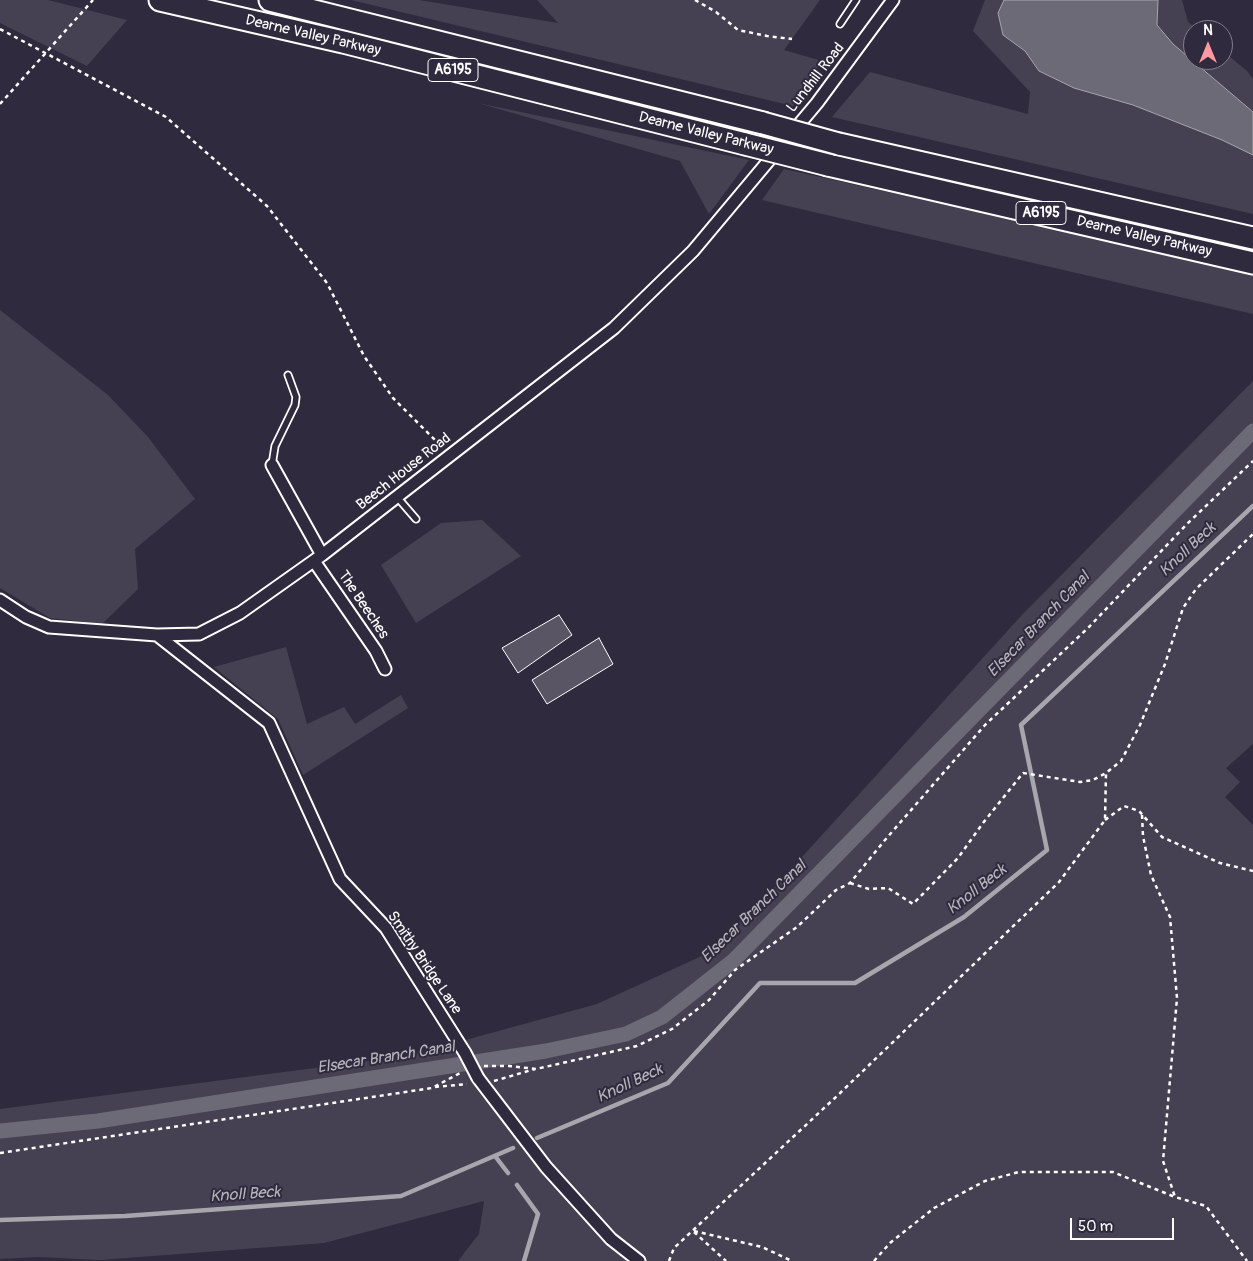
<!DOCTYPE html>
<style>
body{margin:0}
#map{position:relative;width:1253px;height:1261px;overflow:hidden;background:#2f2a3d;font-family:Pangolin,sans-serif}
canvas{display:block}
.north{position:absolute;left:1183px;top:20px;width:50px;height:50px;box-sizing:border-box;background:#2f2a3d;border:1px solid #827f8b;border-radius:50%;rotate:0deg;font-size:14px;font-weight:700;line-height:20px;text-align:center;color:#fff}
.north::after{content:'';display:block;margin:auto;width:18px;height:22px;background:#ff9aa2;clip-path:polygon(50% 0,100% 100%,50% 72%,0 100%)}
.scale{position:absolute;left:1070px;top:1218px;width:104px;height:22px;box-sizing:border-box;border:2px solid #fff;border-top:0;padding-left:6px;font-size:15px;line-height:18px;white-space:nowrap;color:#fff;-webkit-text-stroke:4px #2f2a3d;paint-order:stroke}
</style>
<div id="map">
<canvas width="1253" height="1261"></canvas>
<div class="north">N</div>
<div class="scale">50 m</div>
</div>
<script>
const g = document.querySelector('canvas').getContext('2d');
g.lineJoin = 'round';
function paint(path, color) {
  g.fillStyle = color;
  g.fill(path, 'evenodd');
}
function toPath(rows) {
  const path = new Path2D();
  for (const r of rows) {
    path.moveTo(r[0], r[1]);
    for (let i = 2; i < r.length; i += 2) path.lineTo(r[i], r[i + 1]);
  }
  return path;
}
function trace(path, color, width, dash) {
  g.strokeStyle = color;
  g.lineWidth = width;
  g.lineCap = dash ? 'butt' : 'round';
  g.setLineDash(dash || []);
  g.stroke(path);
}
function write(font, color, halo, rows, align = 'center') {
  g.font = font + ' Pangolin,sans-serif';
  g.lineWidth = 4;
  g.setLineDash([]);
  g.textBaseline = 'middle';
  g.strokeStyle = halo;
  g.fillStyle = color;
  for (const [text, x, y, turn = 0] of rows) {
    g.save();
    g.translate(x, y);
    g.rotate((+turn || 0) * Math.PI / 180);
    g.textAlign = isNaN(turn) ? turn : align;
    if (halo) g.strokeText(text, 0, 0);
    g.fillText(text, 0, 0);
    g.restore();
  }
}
paint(toPath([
 [0,0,48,0,127,20,87,66,0,23],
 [351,0,419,0,558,23,537,0,820,0,784,50,822,61,793,106],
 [985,0,1004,0,998,13,1003,35,1025,51,1039,71,1074,88,1133,105,1222,140,1253,155,1253,214,832,117,870,72,1028,114,1030,92,973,31],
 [1158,0,1182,0,1188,22,1198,30,1193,30,1193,60,1223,60,1223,51,1247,71,1253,79,1253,112,1173,44,1157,25],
 [478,103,749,160,709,214,680,161],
 [784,169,1253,273,1253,314,762,200],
 [0,310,108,395,148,437,195,499,135,549,138,589,102,624,50,618,0,588],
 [1253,381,1253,744,1226,768,1240,782,1225,797,1253,825,1253,1261,458,1261,479,1234,484,1201,324,1243,100,1260,38,1257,0,1259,0,1109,407,1056,597,1004,706,954,773,889,1020,617],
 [482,520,521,556,416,623,381,565,441,523],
 [286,647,307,724,344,707,355,724,401,695,408,708,303,775,278,719,214,667]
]), '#464152');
const water = toPath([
 [1004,0,1158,0,1157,25,1173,44,1253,112,1253,155,1222,140,1133,105,1074,88,1039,71,1025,51,1003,35,998,13,1004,0]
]);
paint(water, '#6d6a77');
trace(water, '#a7a6ad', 1);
trace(toPath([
 [537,1138,668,1083,760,983,855,983,964,917,1047,850,1021,725,1253,506],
 [495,1156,508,1173],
 [517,1185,538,1214,524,1261],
 [0,1220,125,1216,401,1196,513,1148]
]), '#a7a6ad', 4.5);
trace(toPath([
 [0,1131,98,1121,546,1051,626,1034,662,1017,733,961,1253,431]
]), '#6d6a77', 15);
const building = toPath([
 [559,615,572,635,518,673,502,648,559,615],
 [599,638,613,664,547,704,532,680,599,638]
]);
paint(building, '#595564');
trace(building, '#fff', 1);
const lane = toPath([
 [840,24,856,0],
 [272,465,275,446,295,405,296,397,288,375],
 [397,497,416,519]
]);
const street = toPath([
 [272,465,322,555],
 [314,561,376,651,385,669],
 [0,600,26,617,49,627,157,635,199,634,240,613,322,555,614,328,693,251,817,103,893,0],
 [157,635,269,723,340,879,386,928,465,1053],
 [478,1078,546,1167,611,1239,639,1261]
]);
const highway = toPath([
 [160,0,343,42,745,144],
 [270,0,763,123],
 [839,144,1253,238],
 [828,165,1253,263]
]);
trace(lane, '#fff', 9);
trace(street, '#fff', 15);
trace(highway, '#fff', 25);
trace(toPath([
 [695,0,716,12,738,30,767,36,792,39],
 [0,29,166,117,267,206,327,283,364,356,393,398,441,446],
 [0,104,93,0],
 [1142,815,1143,836,1151,875,1170,917,1177,998,1163,1161,1175,1197,1206,1206,1247,1261],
 [1105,820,1124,806,1139,811,1162,837,1220,863,1253,871],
 [850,883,869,889,888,888,913,904,958,858,983,823,1023,773,1080,782,1093,780,1106,773,1121,761,1140,725,1165,664,1183,608,1196,589,1253,534],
 [484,1066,509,1066,536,1069,637,1046,672,1029,709,1000,735,970,797,927,836,890,850,883,885,840,985,725,1088,628,1187,524,1253,461],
 [494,1081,535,1069],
 [435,1087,467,1084],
 [0,1153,432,1088,462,1072],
 [694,1231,762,1247,792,1261],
 [694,1232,726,1261],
 [669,1261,674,1248,837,1096,1059,882,1105,820,1106,773],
 [874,1261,890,1243,934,1208,985,1181,1019,1172,1113,1172,1175,1197]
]), '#fff', 2.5, [4, 4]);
trace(lane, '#2f2a3d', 5.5);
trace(street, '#2f2a3d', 11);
trace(highway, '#2f2a3d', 21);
const streetBridge = toPath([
 [465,1053,478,1078]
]);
const highwayBridge = toPath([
 [763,123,839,144],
 [745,144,828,165]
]);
trace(streetBridge, '#fff', 15, []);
trace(highwayBridge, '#fff', 25, []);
trace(streetBridge, '#2f2a3d', 11);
trace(highwayBridge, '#2f2a3d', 21);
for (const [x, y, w] of [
 [453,70,50],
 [1041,213,50]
]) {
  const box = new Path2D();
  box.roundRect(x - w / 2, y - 11.5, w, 23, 4);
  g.fillStyle = '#2f2a3d';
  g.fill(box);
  trace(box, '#fff', 1);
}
write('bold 14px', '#fff', null, [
 ["A6195",453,70],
 ["A6195",1041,213]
]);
write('15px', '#fff', '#2f2a3d', [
 ["Dearne Valley Parkway",313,36,13],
 ["Lundhill Road",816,78,-52],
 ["Dearne Valley Parkway",706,134,14],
 ["Dearne Valley Parkway",1144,237,13],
 ["Beech House Road",404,472,-38],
 ["The Beeches",363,605,56],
 ["Smithy Bridge Lane",424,963,56]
]);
write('italic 16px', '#b6b4bb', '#2f2a3d', [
 ["Knoll Beck",1188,550,-43],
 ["Elsecar Branch Canal",1039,625,-46],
 ["Knoll Beck",977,890,-38],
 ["Elsecar Branch Canal",754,912,-44],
 ["Elsecar Branch Canal",386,1058,-9],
 ["Knoll Beck",630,1084,-25],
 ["Knoll Beck",245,1195,-4]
]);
</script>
